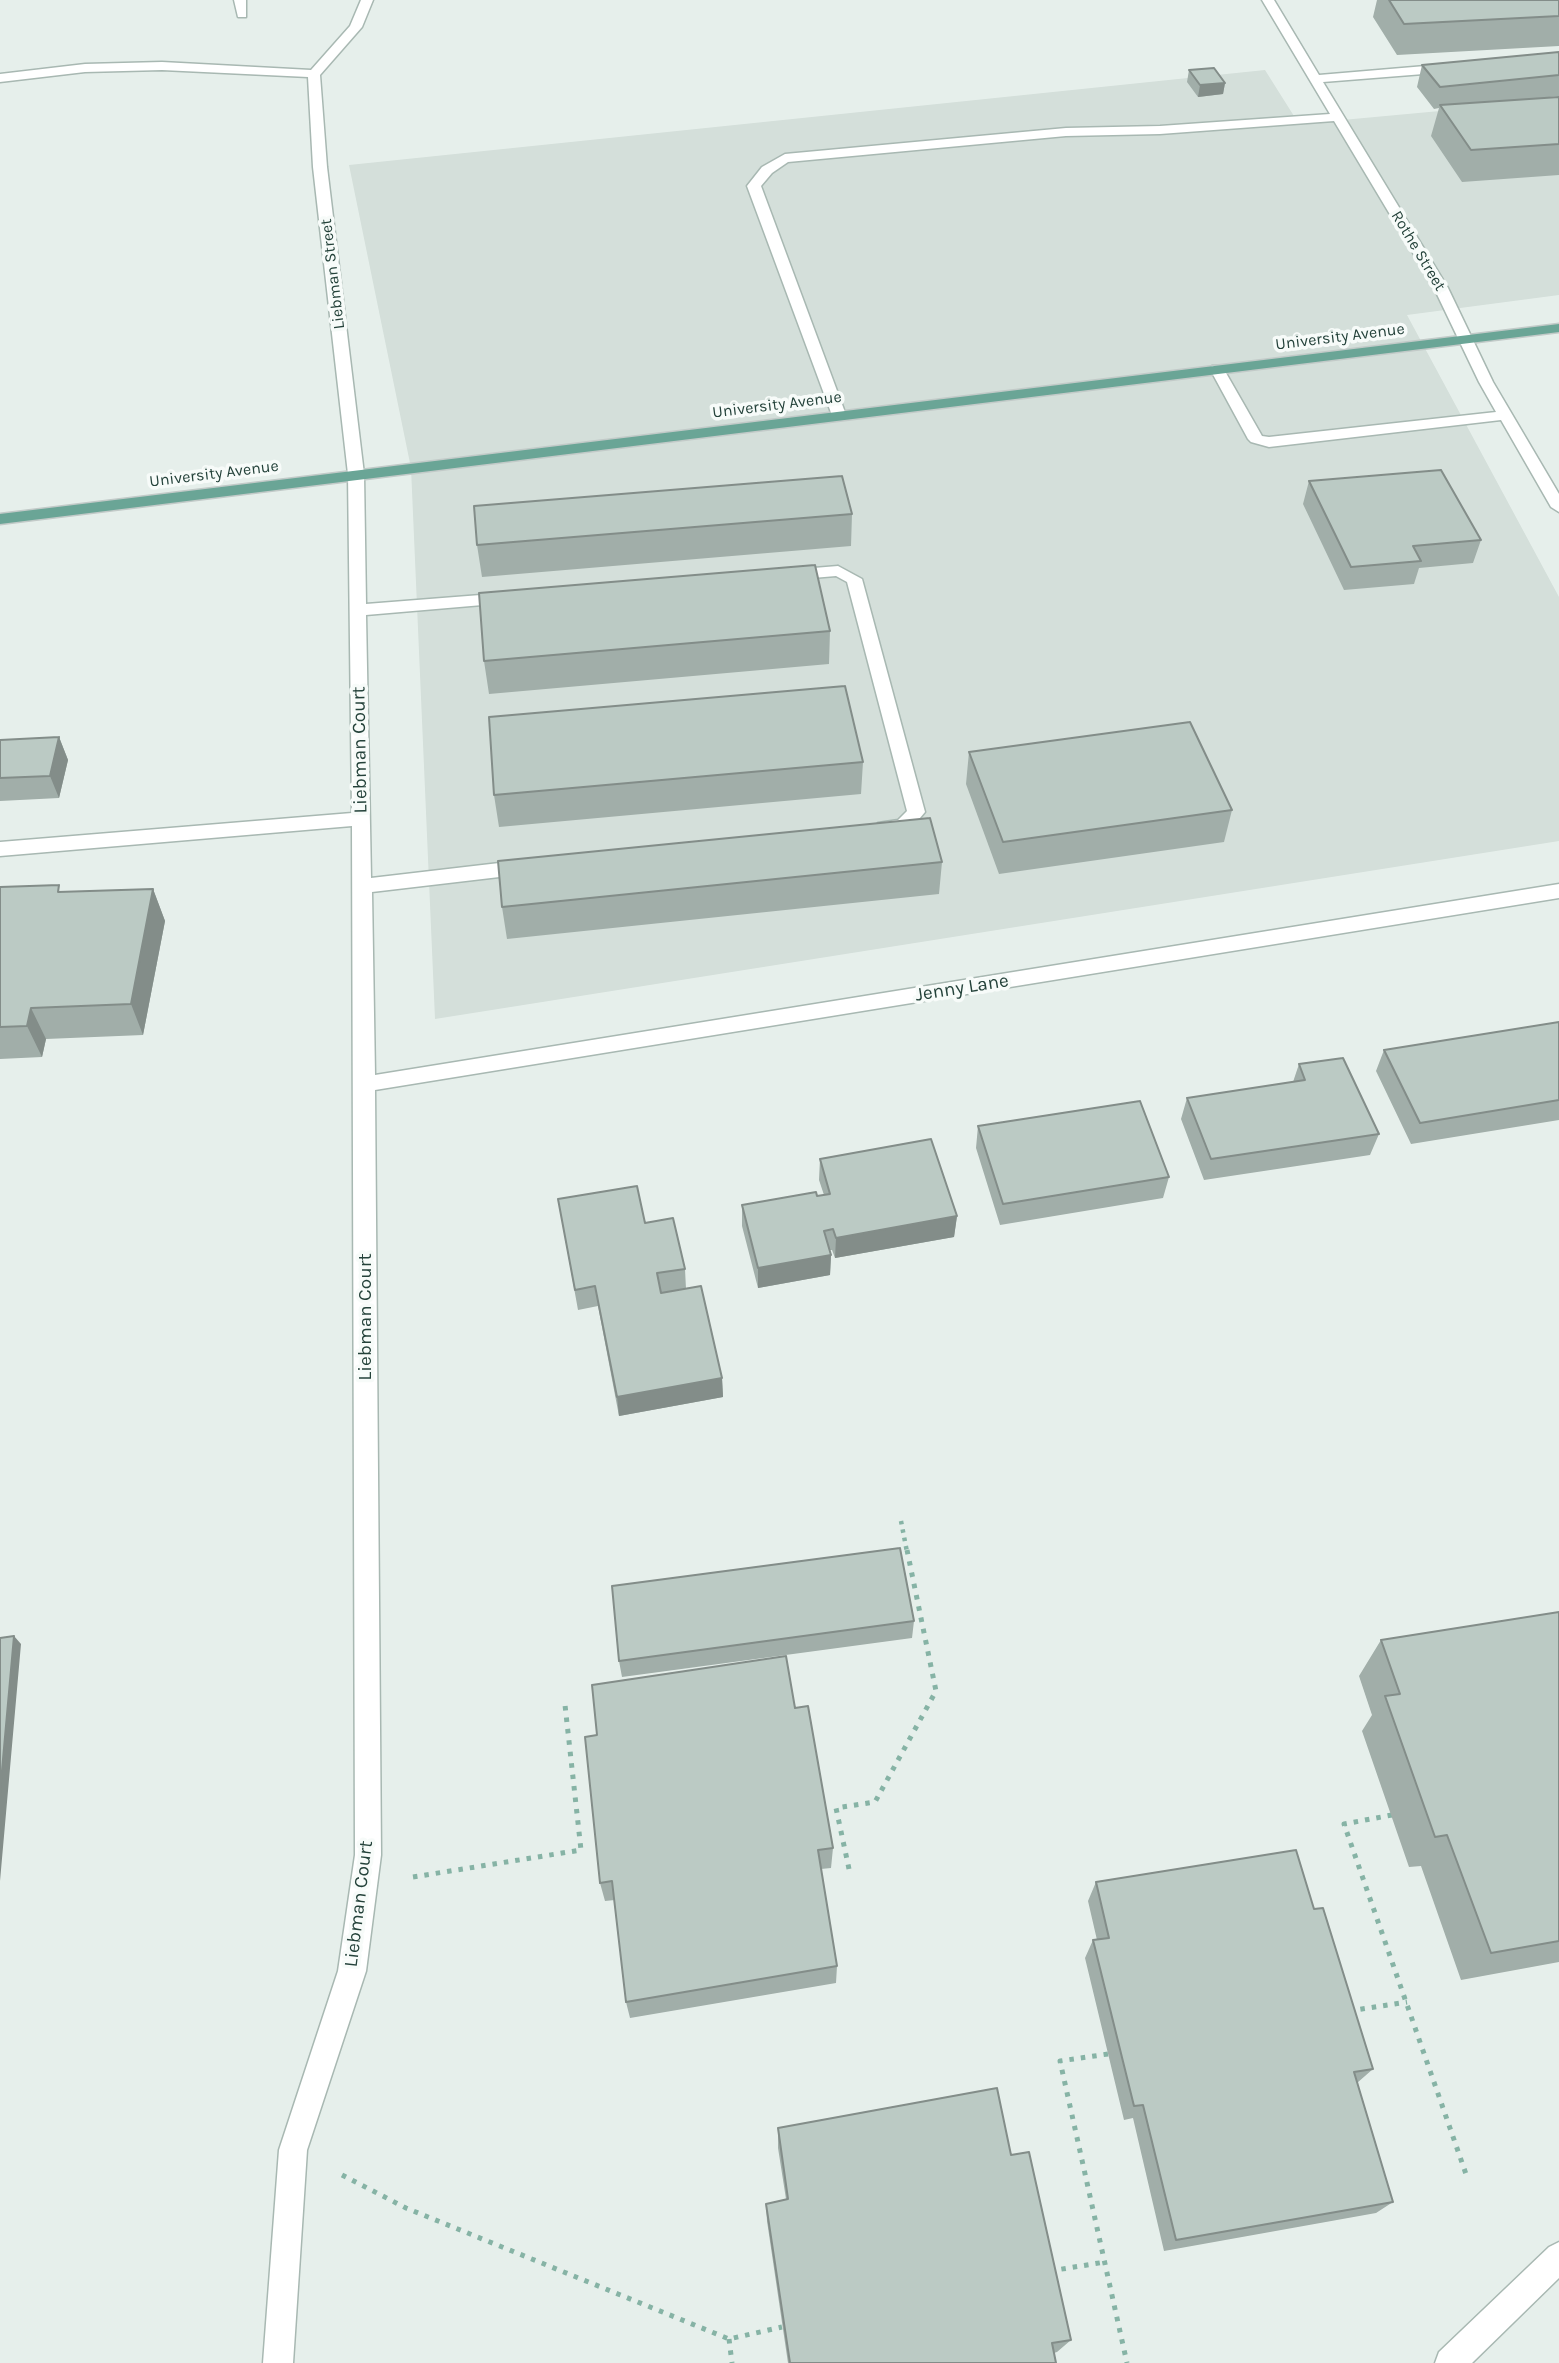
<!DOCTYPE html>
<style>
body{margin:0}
canvas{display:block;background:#e6efeb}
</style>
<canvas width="1559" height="2363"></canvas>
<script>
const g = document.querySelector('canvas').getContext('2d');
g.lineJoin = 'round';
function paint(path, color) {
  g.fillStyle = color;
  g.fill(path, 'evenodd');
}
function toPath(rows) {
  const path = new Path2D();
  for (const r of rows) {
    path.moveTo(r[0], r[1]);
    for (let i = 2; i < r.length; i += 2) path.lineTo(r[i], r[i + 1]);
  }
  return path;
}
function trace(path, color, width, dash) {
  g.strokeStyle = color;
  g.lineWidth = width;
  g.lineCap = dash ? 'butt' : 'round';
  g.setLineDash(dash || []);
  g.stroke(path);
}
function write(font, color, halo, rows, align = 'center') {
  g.font = font + ' Karla,sans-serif';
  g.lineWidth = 7;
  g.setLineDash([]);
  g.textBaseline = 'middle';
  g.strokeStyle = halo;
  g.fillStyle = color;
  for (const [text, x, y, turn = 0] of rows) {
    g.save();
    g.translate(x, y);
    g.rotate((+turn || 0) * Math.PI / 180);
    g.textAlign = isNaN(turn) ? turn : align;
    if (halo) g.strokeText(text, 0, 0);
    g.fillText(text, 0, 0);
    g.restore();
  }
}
paint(toPath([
 [1265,70,1299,124,1559,100,1559,295,1407,315,1559,597,1559,841,435,1019,411,468,349,165]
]), '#d4dfda');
const minor = toPath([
 [234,0,246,0,246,17,238,17,234,0],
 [361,0,373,0,362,27,320,75,327,167,364,474,366,604,506,593,514,598,506,603,366,615,371,878,525,860,532,862,534,867,532,872,525,874,372,892,375,1075,1559,884,1559,898,375,1090,381,1855,366,1971,307,2150,293,2363,263,2363,279,2150,338,1971,355,1855,352,826,0,856,0,842,352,813,348,474,313,167,308,77,162,70,85,72,0,82,0,74,85,64,162,62,311,70,350,26,361,0],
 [1262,0,1274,0,1319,75,1449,64,1455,68,1449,72,1323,82,1448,288,1493,382,1559,494,1559,512,1551,507,1501,420,1269,447,1251,442,1248,439,1210,369,1212,366,1222,366,1262,436,1269,437,1496,412,1479,382,1434,288,1334,121,1160,134,1066,136,788,162,772,173,761,186,846,415,843,418,833,418,747,186,762,167,785,154,1066,128,1160,126,1330,114,1262,0],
 [838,566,862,579,925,812,909,831,903,832,884,834,878,833,875,828,878,823,898,820,907,811,847,582,836,576,789,580,781,575,789,570,838,566],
 [1559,2242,1559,2278,1472,2363,1435,2363,1439,2352,1549,2247,1559,2242]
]);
const major = toPath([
 [1559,324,1559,332,0,524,0,514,1559,324]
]);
trace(minor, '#a8b8b2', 3);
trace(major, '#c2cac8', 3);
trace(toPath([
 [901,1521,907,1552]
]), '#86b3a5', 4.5, [3.5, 5]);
trace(toPath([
 [1392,1815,1344,1824,1466,2174],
 [849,1869,836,1808,875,1802,936,1691,907,1550],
 [413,1877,581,1850,565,1705],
 [1349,2011,1407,2002],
 [1108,2054,1060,2061,1127,2363],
 [342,2175,406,2208,729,2339,782,2327],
 [1050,2271,1105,2262],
 [729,2339,732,2363]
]), '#86b3a5', 5, [4.5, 7]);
paint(minor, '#fff');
paint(major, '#6aa596');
paint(toPath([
 [1377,0,1559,0,1559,46,1397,55,1373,17],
 [1559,52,1559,96,1540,98,1559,97,1559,175,1462,182,1431,136,1439,108,1434,109,1417,87,1422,65],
 [1189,70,1225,83,1223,94,1198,97,1187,82],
 [1309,481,1481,540,1473,563,1419,568,1414,584,1344,590,1303,504],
 [852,514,851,546,482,577,477,545],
 [830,631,829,664,489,694,484,661],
 [59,737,68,760,59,798,0,801,0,740],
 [969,752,1232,810,1224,842,999,874,966,784],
 [863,762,861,794,499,827,494,795],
 [942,862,939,894,507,939,502,907],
 [0,887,62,892,153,889,165,921,143,1035,46,1039,42,1057,0,1059],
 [1559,1022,1559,1120,1411,1144,1376,1071,1384,1050],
 [1299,1064,1379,1134,1370,1155,1204,1180,1181,1119,1187,1098,1293,1082],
 [978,1126,1169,1177,1163,1198,1000,1225,976,1148],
 [820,1159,957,1216,954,1237,835,1258,832,1250,829,1250,831,1255,830,1275,758,1288,742,1226,742,1205,824,1195,819,1180],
 [558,1199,645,1223,685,1269,686,1289,722,1378,723,1397,619,1416,598,1306,578,1310],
 [1559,1612,1559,1962,1461,1980,1421,1866,1409,1867,1362,1731,1372,1715,1359,1676,1381,1640],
 [914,1621,912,1638,622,1677,619,1661],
 [795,1708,833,1848,831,1868,821,1869,837,1966,836,1983,630,2018,626,2002,615,1900,605,1901,600,1883],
 [1096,1882,1314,1909,1373,2069,1357,2083,1393,2202,1376,2213,1164,2251,1133,2118,1124,2120,1085,1958,1093,1940,1097,1940,1088,1901],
 [778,2128,1011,2155,1071,2340,1057,2352,1054,2353,1056,2363,788,2363,767,2221,766,2204,786,2199,778,2148]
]), '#a1aea9');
paint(toPath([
 [1225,83,1223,94,1198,97,1200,85],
 [59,737,68,760,59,798,50,776],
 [153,889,165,921,143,1035,131,1004],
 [31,1008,46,1039,42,1057,27,1026],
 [957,1216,954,1237,835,1258,836,1238],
 [831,1255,830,1275,758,1288,758,1268],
 [722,1378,723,1397,619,1416,617,1397],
 [14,1636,21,1644,0,1881,0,1793]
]), '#838d89');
const building = toPath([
 [1389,0,1559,0,1559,16,1404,24,1389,0],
 [1559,52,1559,75,1440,87,1422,65,1559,52],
 [1214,68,1225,83,1200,85,1189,70,1214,68],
 [1559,97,1559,144,1471,150,1440,105,1559,97],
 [1441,470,1481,540,1413,546,1421,561,1351,567,1309,481,1441,470],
 [842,476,852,514,477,545,474,506,842,476],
 [815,565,830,631,484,661,479,593,815,565],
 [845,686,863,762,494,795,489,717,845,686],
 [1190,722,1232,810,1003,842,969,752,1190,722],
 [59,737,50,776,0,778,0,740,59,737],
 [930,818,942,862,502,907,498,861,930,818],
 [59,885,58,892,153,889,131,1004,31,1008,27,1026,0,1027,0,887,59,885],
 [1559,1022,1559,1100,1420,1123,1384,1050,1559,1022],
 [1343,1058,1379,1134,1211,1159,1187,1098,1305,1080,1299,1064,1343,1058],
 [1140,1101,1169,1177,1003,1204,978,1126,1140,1101],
 [931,1139,957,1216,836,1238,833,1229,824,1231,831,1255,758,1268,742,1205,816,1192,817,1196,830,1194,820,1159,931,1139],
 [637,1186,645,1223,673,1218,685,1269,657,1273,661,1293,701,1286,722,1378,617,1397,595,1286,575,1290,558,1199,637,1186],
 [900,1548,914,1621,619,1661,612,1586,900,1548],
 [1559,1612,1559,1941,1491,1953,1447,1835,1435,1837,1385,1696,1400,1694,1381,1640,1559,1612],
 [14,1636,0,1793,0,1638,14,1636],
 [786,1656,795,1708,808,1706,833,1848,818,1850,837,1966,626,2002,612,1881,600,1883,585,1737,597,1735,592,1685,786,1656],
 [1296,1850,1314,1909,1323,1908,1373,2069,1354,2072,1393,2202,1176,2240,1143,2105,1134,2106,1093,1940,1109,1938,1096,1882,1296,1850],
 [997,2088,1011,2155,1029,2152,1071,2340,1052,2343,1056,2363,790,2363,766,2204,788,2199,778,2128,997,2088]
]);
paint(building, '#bbcac4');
trace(building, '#838d89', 2);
write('16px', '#24423a', '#f7fbf9', [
 ["Rothe Street",1418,251,59],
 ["Liebman Street",333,274,-97],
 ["University Avenue",1340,337,-7],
 ["University Avenue",777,405,-7],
 ["University Avenue",214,474,-7]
]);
write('19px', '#24423a', '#f7fbf9', [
 ["Liebman Court",360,750,-91],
 ["Jenny Lane",962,988,-9],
 ["Liebman Court",366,1317,-90],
 ["Liebman Court",359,1904,-83]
]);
</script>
